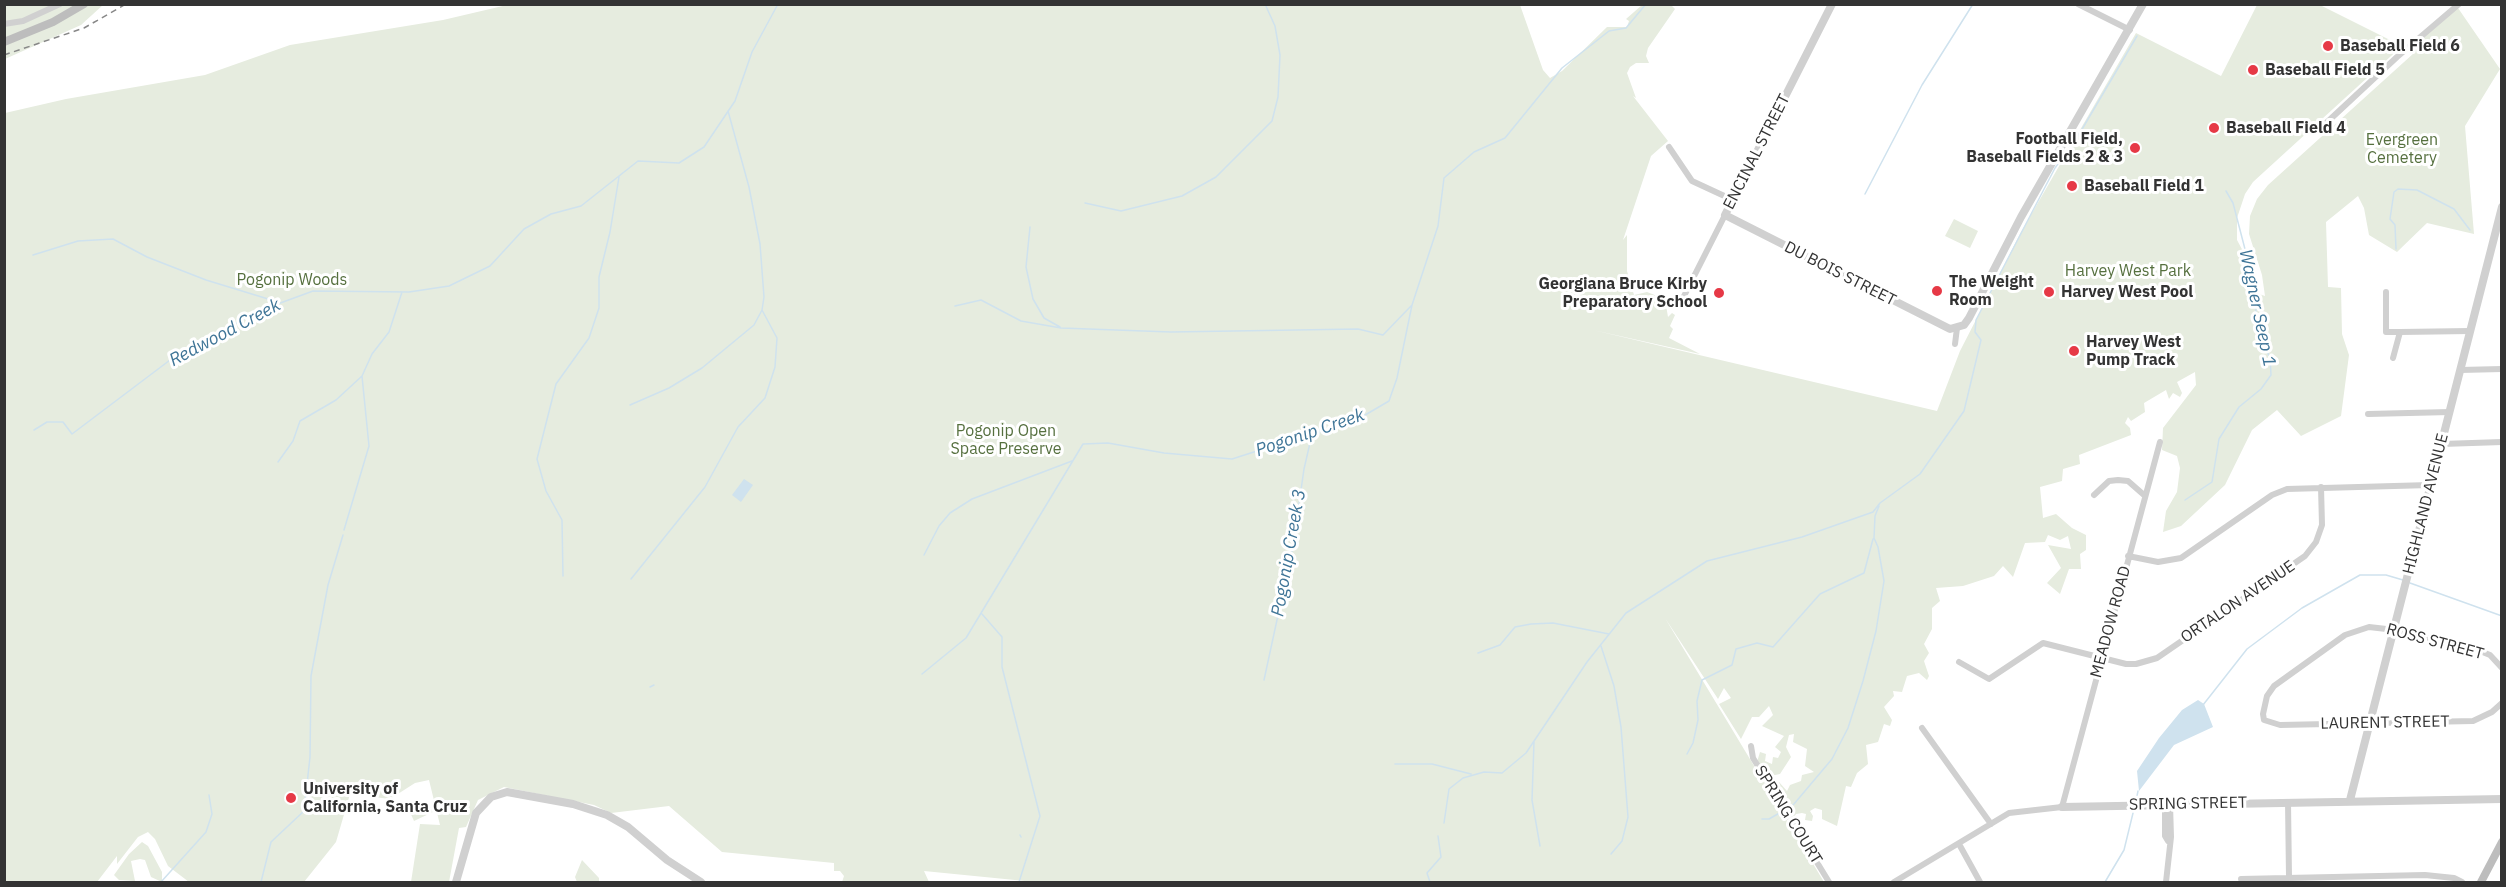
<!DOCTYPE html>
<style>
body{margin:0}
#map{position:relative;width:2506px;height:887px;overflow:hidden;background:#fff;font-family:"IBM Plex Sans",sans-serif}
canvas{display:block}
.frame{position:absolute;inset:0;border:6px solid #333;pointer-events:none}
</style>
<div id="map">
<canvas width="2506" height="887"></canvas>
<div class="frame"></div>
</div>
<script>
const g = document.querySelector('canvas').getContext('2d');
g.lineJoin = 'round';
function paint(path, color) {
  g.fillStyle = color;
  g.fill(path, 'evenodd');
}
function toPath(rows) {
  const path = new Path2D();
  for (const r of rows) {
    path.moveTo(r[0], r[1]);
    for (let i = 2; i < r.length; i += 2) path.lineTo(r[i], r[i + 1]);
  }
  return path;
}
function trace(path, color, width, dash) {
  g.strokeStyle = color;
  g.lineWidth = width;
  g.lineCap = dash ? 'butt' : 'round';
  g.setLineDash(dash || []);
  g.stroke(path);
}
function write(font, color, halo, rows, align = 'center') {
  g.font = font + ' "IBM Plex Sans",sans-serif';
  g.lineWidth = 6;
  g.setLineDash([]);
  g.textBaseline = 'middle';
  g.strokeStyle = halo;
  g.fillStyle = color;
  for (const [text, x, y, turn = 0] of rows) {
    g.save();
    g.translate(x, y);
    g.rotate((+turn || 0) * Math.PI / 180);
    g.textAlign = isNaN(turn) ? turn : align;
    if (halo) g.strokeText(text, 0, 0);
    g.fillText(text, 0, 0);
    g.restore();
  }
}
paint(toPath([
 [5,5,103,5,81,25,5,59],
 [507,5,1520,5,1543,70,1550,78,1562,71,1607,27,1627,27,1629,21,1626,19,1642,5,1671,5,1675,9,1648,48,1646,56,1649,63,1636,63,1630,67,1627,73,1636,98,1633,96,1668,141,1651,156,1623,240,1627,235,1627,271,1634,295,1647,292,1665,299,1668,317,1672,313,1675,315,1670,326,1673,329,1669,338,1700,354,1593,330,1937,411,1960,351,2021,232,2136,33,2221,76,2257,5,2320,5,2402,46,2253,182,2245,194,2237,218,2237,240,2244,253,2256,293,2265,296,2262,275,2249,234,2250,216,2257,199,2268,185,2414,53,2407,49,2458,8,2500,69,2465,126,2474,234,2427,223,2397,252,2369,235,2364,208,2358,196,2326,222,2328,287,2341,288,2342,334,2349,355,2341,416,2301,436,2277,410,2252,430,2225,485,2181,526,2163,532,2166,511,2177,492,2180,468,2177,456,2162,450,2163,428,2196,385,2195,372,2177,382,2182,393,2180,397,2173,393,2169,399,2166,390,2144,403,2145,412,2131,421,2128,417,2125,423,2130,428,2131,435,2079,455,2080,464,2063,469,2062,481,2040,487,2043,518,2056,514,2072,528,2086,535,2086,550,2080,554,2081,569,2069,569,2060,594,2047,583,2061,568,2048,545,2071,549,2068,536,2060,540,2048,535,2045,542,2025,543,2013,577,2003,566,1994,576,1963,586,1936,588,1940,601,1932,608,1932,629,1924,644,1929,653,1924,661,1929,676,1927,680,1919,673,1907,676,1902,692,1893,691,1894,696,1884,707,1892,720,1890,726,1884,724,1878,742,1866,745,1868,764,1857,773,1851,787,1846,786,1837,826,1822,819,1822,810,1815,808,1810,811,1813,816,1812,821,1805,820,1806,814,1802,813,1796,814,1793,819,1790,813,1794,809,1786,807,1769,788,1779,782,1787,791,1790,785,1801,781,1802,775,1814,772,1805,766,1807,749,1793,742,1794,734,1789,735,1786,747,1791,757,1780,774,1770,776,1757,762,1760,752,1766,754,1765,761,1772,764,1773,757,1778,758,1781,752,1775,747,1784,736,1762,726,1773,715,1769,706,1759,717,1752,717,1741,739,1719,704,1731,698,1724,688,1718,699,1665,618,1824,882,1035,882,924,871,929,882,842,882,844,876,840,871,834,871,834,863,722,852,669,806,611,813,594,805,504,787,478,800,466,827,459,828,449,882,411,882,420,824,440,825,429,780,415,783,390,799,350,794,336,842,304,882,189,882,168,866,155,839,148,832,138,837,117,864,117,856,97,882,4,882,5,113,66,99,205,75,290,45,443,20],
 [1954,219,1978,231,1970,248,1945,236],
 [428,801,433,812,414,821,409,810],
 [142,842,148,846,162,872,162,882,151,877,145,860,140,859,131,861,135,881,119,880,114,875,129,854],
 [582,860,599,878,599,882,577,882,575,877]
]), '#e6ecdf');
paint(toPath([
 [744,479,753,485,741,502,732,495],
 [2198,700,2204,704,2213,727,2174,745,2139,791,2137,771,2159,738,2182,710]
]), '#cfe2ee');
trace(toPath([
 [1865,194,1922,85,1973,4],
 [1085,203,1121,211,1182,196,1216,177,1272,121,1278,97,1280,55,1275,26,1265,4],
 [1030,227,1026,267,1033,299,1044,318,1060,327],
 [2396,249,2395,225,2390,219,2394,192,2398,189,2417,190,2454,209,2470,230],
 [33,255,78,241,113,239,147,257,206,280,278,302],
 [955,306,981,300,1021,321,1061,328,1171,332,1358,329,1383,335,1411,306],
 [630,405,669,388,702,368,754,325,762,310,764,297,760,244,749,187,728,111],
 [34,430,47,422,63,422,72,434,182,351,264,309,313,291,409,292,449,286,490,266,524,229,551,214,581,206,638,161,679,163,704,147,735,101,752,52,778,4],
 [278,462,293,441,300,421,336,400,362,376,372,354,389,332,402,292],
 [2185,500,2212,482,2219,439,2239,407,2261,389,2271,375,2270,357,2259,339,2253,285,2246,253,2233,203,2226,191],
 [344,530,369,446,362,376],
 [924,555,939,526,950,513,972,499,1072,461],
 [563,576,562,520,546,491,537,459,556,384,589,338,599,308,599,277,610,232,619,177],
 [631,579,705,487,738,427,765,398,775,367,777,338,762,310],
 [2410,583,2502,616],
 [982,614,1002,637,1002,667,1040,816,1019,882],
 [1601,646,1614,686,1621,727,1628,817,1622,841,1611,854],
 [1478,653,1500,645,1515,627,1531,624,1553,623,1609,634],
 [922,674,966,638,1083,444,1108,443,1164,453,1232,459,1360,418,1389,401,1397,378,1412,305,1438,226,1444,178,1474,152,1505,138,1562,68,1609,31,1626,28,1646,4],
 [1264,680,1293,546,1304,469,1310,443,1321,431],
 [650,687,654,685],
 [2203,705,2247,649,2302,608,2360,575,2386,575,2403,580],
 [1534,742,1532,800,1540,846],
 [1687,754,1693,743,1698,720,1697,701,1702,680,1732,665,1736,649,1757,643,1773,647,1820,594,1864,573,1873,539],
 [1395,764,1432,764,1471,774],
 [2136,801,2138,791],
 [1787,809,1794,804,1832,759,1848,728,1863,681,1876,631,1884,581,1878,547,1874,538,1875,516,1879,506],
 [1762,819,1769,819,1783,811],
 [1444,823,1449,789,1463,778,1484,772,1502,773,1526,753,1587,662,1626,613,1707,561,1802,537,1873,512,1880,503,1920,474,1964,411,1981,340,1975,332,1976,320,2055,168,2081,131,2137,36],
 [1020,835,1021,837],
 [161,882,206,832,212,814,209,795],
 [261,882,271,842,304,811,310,757,311,676,328,585,343,535],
 [1430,882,1427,873,1441,857,1438,836],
 [2105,882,2124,850,2134,809]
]), '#cfe2ee', 1.5);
trace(toPath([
 [2078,4,2130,30],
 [4,24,23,21,60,4],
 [2324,125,2397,57,2459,4],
 [1669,147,1692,181,1733,200],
 [2386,292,2386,332,2400,332,2393,358],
 [1682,300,1725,215],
 [2400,332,2470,331],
 [1955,344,1957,328],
 [2460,370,2502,369],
 [2368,414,2450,412],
 [2442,444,2502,442],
 [2094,495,2109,481,2118,480,2128,481,2144,495],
 [2128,556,2158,562,2181,558,2272,495,2287,489,2430,485],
 [1959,662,1989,679,2043,643,2126,664,2136,664,2157,658,2305,556,2316,542,2322,525,2321,487],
 [2502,668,2490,655,2480,651,2395,630,2369,627,2345,635,2274,686,2267,696,2263,714,2264,720,2280,725,2473,721,2492,712,2502,703],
 [1922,728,1991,824],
 [1751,746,1753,758,1829,882],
 [2288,802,2289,877],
 [2165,805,2165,836,2168,841],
 [1959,844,1980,882],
 [2241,879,2425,875,2454,878,2462,882],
 [1894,882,2009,813,2062,807,2160,442],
 [2166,882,2171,837,2170,804]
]), '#d0d0d0', 6);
trace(toPath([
 [1832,4,1725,215,1950,329,1964,325,1969,318,2021,217,2143,4],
 [2350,800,2502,207],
 [2062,807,2502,799],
 [456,882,476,813,491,797,507,792,573,804,607,815,628,827,667,860,701,882]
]), '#d0d0d0', 8);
trace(toPath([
 [4,42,53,22,84,4],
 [2481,882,2502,842]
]), '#bdbdbd', 8);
trace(toPath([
 [4,55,84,28,126,4]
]), '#888', 1.5, [6, 4.5]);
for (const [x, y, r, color] of [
 [2328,46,6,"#e63946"],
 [2253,70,6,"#e63946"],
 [2214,128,6,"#e63946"],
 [2135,148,6,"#e63946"],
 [2072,186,6,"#e63946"],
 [1937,291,6,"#e63946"],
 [2049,292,6,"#e63946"],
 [1719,293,6,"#e63946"],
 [2074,351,6,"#e63946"],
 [291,798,6,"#e63946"]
]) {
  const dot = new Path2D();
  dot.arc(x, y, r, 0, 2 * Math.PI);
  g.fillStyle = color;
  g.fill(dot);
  trace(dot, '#fff', 2);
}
write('bold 16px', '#333', '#fff', [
 ["Baseball Field 6",2340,46],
 ["Baseball Field 5",2265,70],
 ["Baseball Field 4",2226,128],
 ["Football Field,",2123,139,"right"],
 ["Baseball Fields 2 & 3",2123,157,"right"],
 ["Baseball Field 1",2084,186],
 ["The Weight",1949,282],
 ["Room",1949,300],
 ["Georgiana Bruce Kirby",1707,284,"right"],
 ["Preparatory School",1707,302,"right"],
 ["Harvey West Pool",2061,292],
 ["Harvey West",2086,342],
 ["Pump Track",2086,360],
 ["University of",303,789],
 ["California, Santa Cruz",303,807]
], 'left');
write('16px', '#56703f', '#fff', [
 ["Evergreen",2402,140],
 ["Cemetery",2402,158],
 ["Harvey West Park",2128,271],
 ["Pogonip Woods",292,280],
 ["Pogonip Open",1006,431],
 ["Space Preserve",1006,449]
]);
write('16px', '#333', '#fff', [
 ["ENCINAL STREET",1757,152,-63],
 ["DU BOIS STREET",1840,274,27],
 ["HIGHLAND AVENUE",2426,504,-76],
 ["ORTALON AVENUE",2238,602,-34],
 ["MEADOW ROAD",2111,622,-75],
 ["ROSS STREET",2435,642,15],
 ["LAURENT STREET",2385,723,-1],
 ["SPRING STREET",2188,804,-1],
 ["SPRING COURT",1788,815,58]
]);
write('italic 18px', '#3f7597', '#fff', [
 ["Wagner Seep 1",2257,308,78],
 ["Redwood Creek",225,333,-28],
 ["Pogonip Creek",1310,433,-19],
 ["Pogonip Creek 3",1289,553,-80]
]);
</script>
